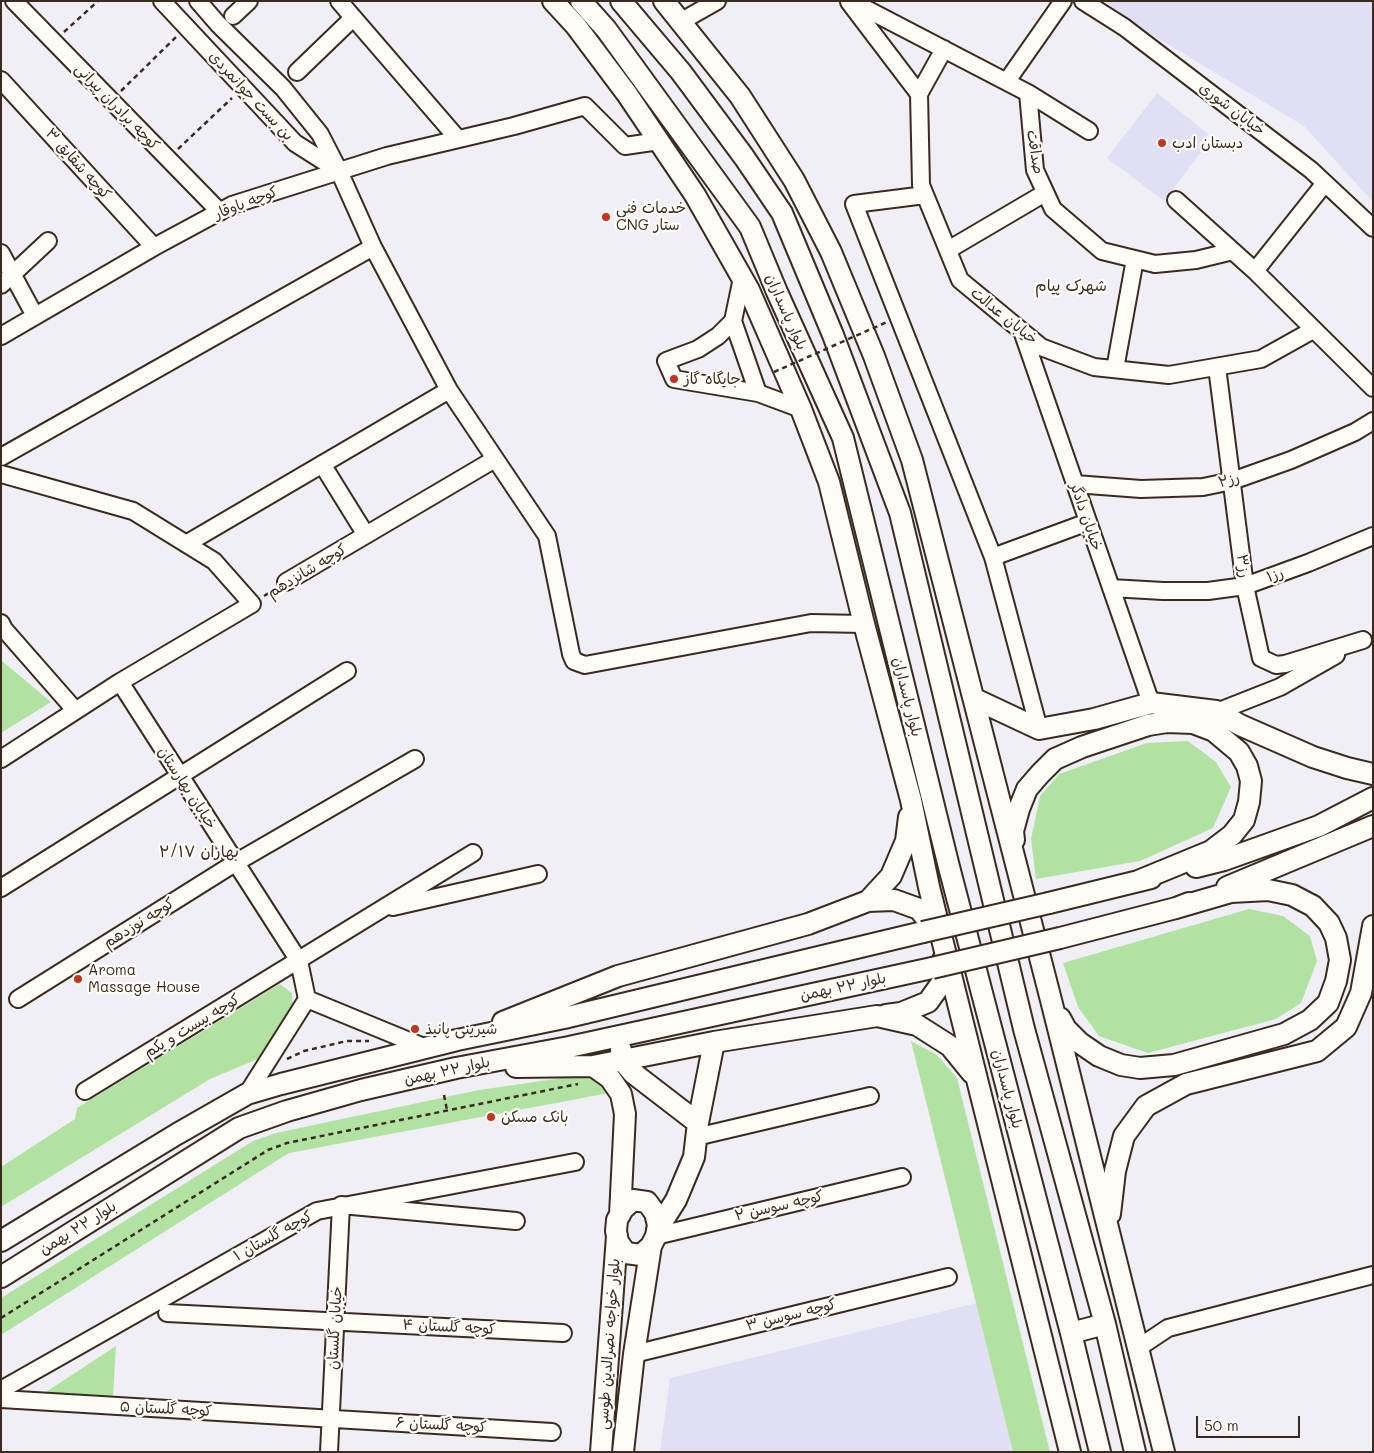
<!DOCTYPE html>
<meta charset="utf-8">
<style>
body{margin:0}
#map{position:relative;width:1374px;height:1453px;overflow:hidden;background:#f0eff5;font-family:Mali,sans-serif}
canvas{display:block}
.frame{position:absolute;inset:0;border:2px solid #3b2a1e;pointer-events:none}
.scale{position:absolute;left:1196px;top:1416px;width:104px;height:22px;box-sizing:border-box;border:2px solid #3b2a1e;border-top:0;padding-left:6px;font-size:15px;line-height:18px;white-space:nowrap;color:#3b2a1e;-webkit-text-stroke:4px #fdfcf7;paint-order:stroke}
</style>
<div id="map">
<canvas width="1374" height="1453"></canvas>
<div class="frame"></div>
<div class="scale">50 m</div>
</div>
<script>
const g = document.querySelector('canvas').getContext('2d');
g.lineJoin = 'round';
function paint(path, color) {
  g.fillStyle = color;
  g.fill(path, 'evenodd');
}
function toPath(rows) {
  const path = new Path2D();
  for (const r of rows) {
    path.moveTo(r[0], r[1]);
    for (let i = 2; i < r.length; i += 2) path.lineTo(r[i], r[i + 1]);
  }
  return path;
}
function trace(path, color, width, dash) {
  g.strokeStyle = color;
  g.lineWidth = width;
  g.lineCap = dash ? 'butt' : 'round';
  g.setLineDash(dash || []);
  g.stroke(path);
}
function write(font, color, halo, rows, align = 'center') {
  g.font = font + ' Mali,"Playpen Sans Arabic",sans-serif';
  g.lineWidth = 4.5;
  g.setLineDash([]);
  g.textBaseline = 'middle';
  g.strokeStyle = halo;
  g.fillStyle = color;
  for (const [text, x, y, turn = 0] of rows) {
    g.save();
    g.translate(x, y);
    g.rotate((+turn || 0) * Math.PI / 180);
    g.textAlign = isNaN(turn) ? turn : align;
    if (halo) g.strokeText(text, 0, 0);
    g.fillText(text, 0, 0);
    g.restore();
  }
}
paint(toPath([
 [1104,1,1373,1,1373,202,1304,126,1149,33],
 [1157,93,1208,134,1201,152,1164,201,1107,158],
 [977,1303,1013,1452,660,1452,670,1378]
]), '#e0dff3');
paint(toPath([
 [1,660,51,702,1,733],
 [1188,741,1216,762,1231,787,1213,828,1140,861,1036,879,1031,839,1040,796,1059,774,1147,743],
 [1249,909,1283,916,1310,936,1317,961,1301,1003,1276,1019,1148,1053,1099,1036,1078,1007,1063,963],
 [280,984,292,993,293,1010,265,1056,210,1079,1,1207,1,1167,75,1119,77,1108],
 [911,1041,937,1055,957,1078,1050,1452,1013,1452],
 [583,1075,601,1084,609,1093,289,1153,1,1335,1,1298,253,1141,276,1133,479,1090],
 [116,1346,112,1412,23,1407]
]), '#b2e2a2');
const minor = toPath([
 [14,1,220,212],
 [162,1,295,143,339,171],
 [198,1,218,24,283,88,320,134,339,171,373,247,449,390,547,536,571,654,574,661,585,665,811,623,864,624],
 [339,1,458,139],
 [851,1,1028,93,1035,170,1053,209,1102,251,1155,264,1196,260,1233,251],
 [1083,1,1124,27,1311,170,1373,228],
 [849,2,919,94],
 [233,16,249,1],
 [680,22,717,1],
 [944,49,919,94,921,185,960,280,1041,347,1094,367,1169,375,1261,359,1313,330],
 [297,72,353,18],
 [1,80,154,247],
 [1007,81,1063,1],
 [1028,93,1089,131],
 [925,195,854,204,993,557,1039,729],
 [1176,200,1255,271,1373,388],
 [948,250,1045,193],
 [1,253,35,316],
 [1255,271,1325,183],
 [742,278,733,321,718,336,698,349,666,361,674,379,758,393,801,409],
 [1,285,48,241],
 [733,321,758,393],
 [1022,331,1151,703],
 [1,336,154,247,232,205,387,156,514,126,585,106,625,146,659,141],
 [1217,367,1245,586,1261,658,1276,665,1285,664,1363,640],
 [1115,369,1135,259],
 [1,457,373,247],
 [322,464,366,535],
 [1,474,133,511,214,561,252,604,120,682,1,759],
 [1075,484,1141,489,1203,487,1232,481,1291,460,1355,432,1373,421],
 [186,544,449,390],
 [993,557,1088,522],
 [286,582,495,459],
 [1111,588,1163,591,1208,591,1245,586,1308,563,1373,536],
 [1,623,4,629,75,710],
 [120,682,299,961,307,999],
 [1209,715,1280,687,1336,655],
 [1,888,347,671],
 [393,907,538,874],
 [18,999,235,863,415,759],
 [307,999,426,1048],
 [85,1091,473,853],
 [247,1094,307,999],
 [696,1137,870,1096],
 [656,1236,902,1177],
 [167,1313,563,1333],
 [1138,1348,1168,1328,1373,1275],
 [634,1354,948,1277],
 [1,1390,317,1211,575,1162],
 [1,1399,552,1432],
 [329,1452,341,1205,516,1221]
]);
const major = toPath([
 [553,1,576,26,627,94,695,195,749,290,801,409,829,482,864,624,911,800,929,887,1070,1452],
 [581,1,606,29,750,227,777,292,843,438,949,867,1071,1333,1100,1452],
 [621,1,681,72,744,157,782,213,833,335,900,513,1024,1029,1105,1324,1135,1452],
 [664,1,740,96,794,180,831,252,874,356,912,460,1051,1000,1164,1452],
 [975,699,1039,729,1094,719,1151,703,1216,711,1240,725,1313,757,1347,768,1373,774],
 [1014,840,1013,831,1019,809,1027,789,1040,774,1055,759,1082,747,1148,725,1167,722,1193,723,1214,731,1239,752,1247,766,1251,781,1249,802,1244,820,1232,835,1211,851,1138,881],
 [1196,867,1224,860,1319,826,1373,798],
 [1227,887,1373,826],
 [868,901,894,900,919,909,937,932],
 [1049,903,1151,878],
 [1060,938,1176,908,1189,903],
 [886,1015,901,1013,928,1002,943,981,943,960],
 [1060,1018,1066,1029,1080,1043,1099,1056,1121,1065,1140,1068,1174,1065,1284,1034,1310,1020,1328,1003,1336,981,1340,960,1336,938,1329,923,1313,906,1292,895,1268,890,1231,892,1176,908],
 [503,1022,618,976,808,924,868,901,891,876,906,841,909,817],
 [621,1050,623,1061,633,1073,698,1123],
 [593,1066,610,1078,621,1094,625,1114,620,1215],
 [516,1067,593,1066,714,1042,877,1016,917,1025,950,1046,972,1073],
 [633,1200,647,1202,655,1213,658,1225,656,1236,651,1246,641,1255,626,1253,618,1242,616,1231,617,1220,623,1209,633,1200],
 [1110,1214,1115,1171,1124,1136,1146,1106,1186,1084,1317,1051,1346,1027,1361,993,1373,926],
 [657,1230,676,1200,694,1157,698,1123,714,1042],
 [1,1241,177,1134,247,1094,281,1084,457,1040,564,1018,923,932],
 [1,1277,239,1128,287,1111,361,1090,456,1068,569,1047,932,968],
 [1071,1333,1105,1324],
 [601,1452,617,1236],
 [623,1452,634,1354,651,1246]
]);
trace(minor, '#3b2a1e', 20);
trace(major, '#3b2a1e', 24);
trace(toPath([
 [64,32,98,1],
 [121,91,176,37],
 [178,149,232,98],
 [264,596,274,590],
 [287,1059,304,1051,347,1041,369,1041],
 [444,1095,447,1110],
 [1,1318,268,1150,287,1143,578,1084]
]), '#3b2a1e', 2.5, [5, 4]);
trace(minor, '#fdfcf7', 16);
trace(major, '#fdfcf7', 20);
const majorBridge = toPath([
 [923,932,1049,903],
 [932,968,1060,938]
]);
trace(majorBridge, '#3b2a1e', 24, []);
trace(toPath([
 [774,372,887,322]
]), '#3b2a1e', 2.5, [5, 4]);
trace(majorBridge, '#fdfcf7', 20);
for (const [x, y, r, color] of [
 [1162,143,5,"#c8321e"],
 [606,217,5,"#c8321e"],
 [674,379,5,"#c8321e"],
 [78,979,5,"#c8321e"],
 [415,1029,5,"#c8321e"],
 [491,1117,5,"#c8321e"]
]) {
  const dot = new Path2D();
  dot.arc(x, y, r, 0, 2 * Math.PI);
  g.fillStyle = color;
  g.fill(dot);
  trace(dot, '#fdfcf7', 2);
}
write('15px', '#3b2a1e', '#fdfcf7', [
 ["بن بست جوانمردی",251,96,47],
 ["کوچه برادران پیرانی",117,107,46],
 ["خیابان شوری",1232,109,37],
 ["صداقت",1035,152,81],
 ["کوچه شقایق ۳",78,164,48],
 ["کوچه باوقار",246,203,-21],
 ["بلوار پاسداران",786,312,66],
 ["خیابان عدالت",1004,316,39],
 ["رز۲",1229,480,-15],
 ["خیابان دادگر",1086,517,71],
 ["رز۳",1243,566,83],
 ["کوچه شانزدهم",307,571,-31],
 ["رز۱",1275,575,-20],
 ["بلوار پاسداران",907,697,76],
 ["خیابان بهارستان",187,788,57],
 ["کوچه نوزدهم",139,923,-32],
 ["بلوار ۲۲ بهمن",843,987,-12],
 ["کوچه بیست و یکم",192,1026,-31],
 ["بلوار ۲۲ بهمن",447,1071,-12],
 ["بلوار پاسداران",1007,1089,75],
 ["کوچه سوسن ۲",779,1206,-13],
 ["بلوار ۲۲ بهمن",78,1228,-32],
 ["کوچه گلستان ۱",273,1236,-29],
 ["کوچه سوسن ۳",791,1315,-14],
 ["کوچه گلستان ۴",449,1327,3],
 ["خیابان گلستان",335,1328,-87],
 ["بلوار خواجه نصرالدین طوسی",609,1344,-86],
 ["کوچه گلستان ۵",166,1409,3],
 ["کوچه گلستان ۶",441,1425,3]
]);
write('15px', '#3b2a1e', '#fdfcf7', [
 ["دبستان ادب",1172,143],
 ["خدمات فنی‌",616,208],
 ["CNG ستار",616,225],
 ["جایگاه گاز",684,379],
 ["Aroma",88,970],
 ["Massage House",88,987],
 ["شیرینی پانیذ",425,1029],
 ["بانک مسکن",501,1117]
], 'left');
write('16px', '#3b2a1e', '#fdfcf7', [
 ["شهرک پیام",1071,286],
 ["۲/۱۷ بهاران",199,852]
]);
</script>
